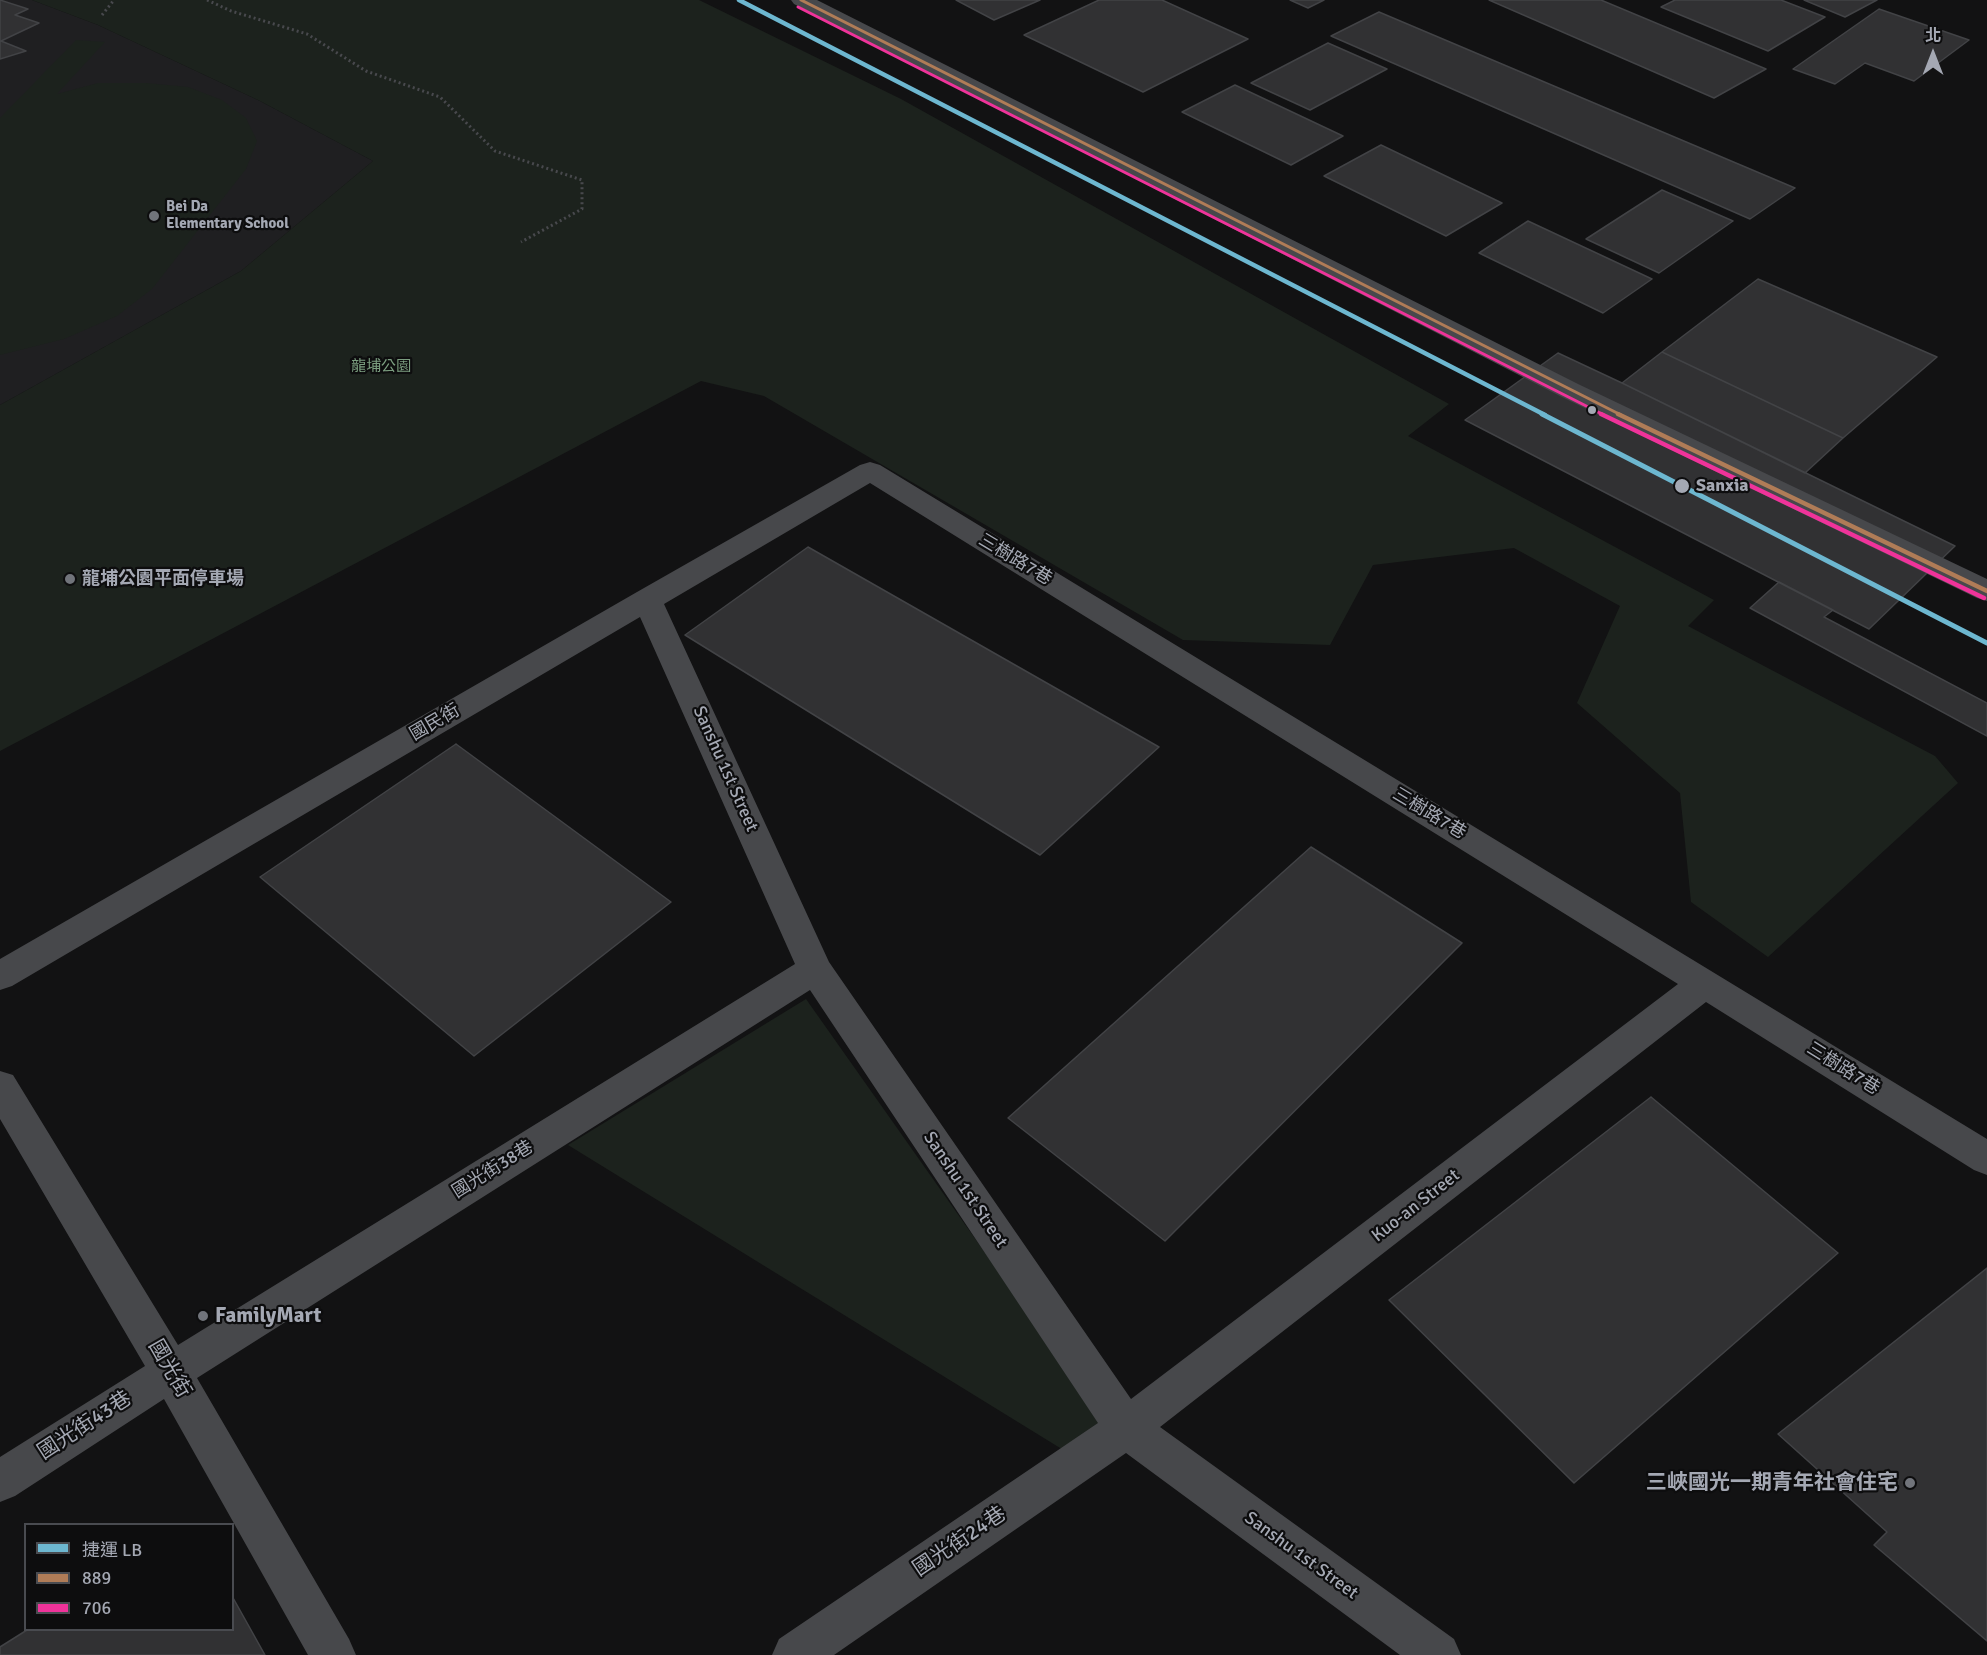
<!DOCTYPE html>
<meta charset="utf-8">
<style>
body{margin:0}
#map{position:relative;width:1987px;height:1655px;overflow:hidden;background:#121213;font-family:Signika,"Noto Sans TC",sans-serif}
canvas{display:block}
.legend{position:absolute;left:24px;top:1523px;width:210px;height:108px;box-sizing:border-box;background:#0d0d0e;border:2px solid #494b50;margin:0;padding:8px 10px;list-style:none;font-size:18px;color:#a4a8b3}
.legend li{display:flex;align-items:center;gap:12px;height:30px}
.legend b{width:30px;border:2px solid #494b50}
.north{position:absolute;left:1903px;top:24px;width:60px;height:60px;-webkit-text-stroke:4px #0d0d0e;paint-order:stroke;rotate:0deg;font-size:16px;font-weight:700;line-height:24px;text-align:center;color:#a4a8b3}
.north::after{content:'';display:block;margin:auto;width:21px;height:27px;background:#a4a8b3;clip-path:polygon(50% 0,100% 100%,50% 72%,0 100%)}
</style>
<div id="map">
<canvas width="1987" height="1655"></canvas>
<ul class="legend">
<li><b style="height:8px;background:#6db7d0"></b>捷運 LB</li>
<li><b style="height:8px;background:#b07c57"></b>889</li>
<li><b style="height:8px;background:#ef339a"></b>706</li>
</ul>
<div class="north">北</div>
</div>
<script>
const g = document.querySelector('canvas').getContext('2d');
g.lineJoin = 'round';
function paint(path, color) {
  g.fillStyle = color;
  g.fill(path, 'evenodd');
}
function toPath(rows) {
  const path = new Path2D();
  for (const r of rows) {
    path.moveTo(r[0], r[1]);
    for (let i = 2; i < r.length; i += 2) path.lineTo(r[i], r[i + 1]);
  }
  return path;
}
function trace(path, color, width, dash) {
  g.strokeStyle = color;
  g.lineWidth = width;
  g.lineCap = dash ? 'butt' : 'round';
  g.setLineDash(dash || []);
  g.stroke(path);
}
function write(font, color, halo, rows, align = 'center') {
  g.font = font + ' Signika,"Noto Sans TC",sans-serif';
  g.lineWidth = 4.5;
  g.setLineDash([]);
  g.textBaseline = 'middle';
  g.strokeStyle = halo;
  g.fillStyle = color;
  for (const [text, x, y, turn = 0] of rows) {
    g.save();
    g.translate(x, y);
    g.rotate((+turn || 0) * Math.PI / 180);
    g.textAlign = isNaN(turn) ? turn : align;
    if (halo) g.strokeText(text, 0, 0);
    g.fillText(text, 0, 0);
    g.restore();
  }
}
paint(toPath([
 [0,0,32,0,98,25,260,101,373,161,241,271,0,405]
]), '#1f1f21');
paint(toPath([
 [32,0,699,0,901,99,1449,404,1408,436,1714,600,1688,626,1935,756,1958,783,1768,957,1691,902,1680,793,1577,703,1620,606,1514,548,1373,565,1330,645,1183,640,764,396,701,381,0,751,0,405,241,271,373,161,260,101,98,25],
 [76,40,105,42,57,94,98,83,146,83,188,87,222,100,246,118,257,141,246,169,152,289,117,316,64,339,0,355,0,118],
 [806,999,1103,1420,1065,1451,568,1145]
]), '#1c221d');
const building = toPath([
 [0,0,28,9,15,15,39,23,1,41,26,51,0,59,0,0],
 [956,0,1040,0,994,20,956,0],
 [1099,0,1162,0,1248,39,1143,92,1024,35,1099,0],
 [1290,0,1324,0,1308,8,1290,0],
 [1489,0,1601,0,1766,69,1714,98,1489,0],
 [1675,0,1781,0,1825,17,1768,51,1661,7,1675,0],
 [1804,0,1877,0,1845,17,1804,0],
 [1879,9,1969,40,1914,81,1865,63,1835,84,1793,69,1879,9],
 [1379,12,1795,188,1750,219,1331,36,1379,12],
 [1328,43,1387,69,1310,110,1251,83,1328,43],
 [1235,85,1343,136,1291,165,1182,112,1235,85],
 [1381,145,1502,203,1446,236,1324,176,1381,145],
 [1662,190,1733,221,1659,273,1586,239,1662,190],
 [1528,221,1652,279,1603,313,1479,253,1528,221],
 [1758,279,1937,357,1843,438,1662,352,1758,279],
 [1662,352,1843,438,1805,473,1622,383,1662,352],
 [1558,353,1622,383,1955,546,1869,629,1465,420,1558,353],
 [808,547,1159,747,1040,855,685,635,808,547],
 [1779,582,1833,610,1824,617,1987,703,1987,736,1750,608,1779,582],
 [456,744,671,902,474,1056,260,877,456,744],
 [1311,847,1462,943,1165,1241,1008,1118,1311,847],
 [1651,1097,1838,1253,1574,1483,1389,1300,1651,1097],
 [1987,1268,1987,1641,1874,1545,1887,1532,1778,1434,1987,1268],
 [232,1596,265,1655,0,1655,0,1647,27,1630,232,1630,232,1596]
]);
paint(building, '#313133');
trace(building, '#424346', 1.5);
trace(toPath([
 [207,0,231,11,307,34,366,71,440,97,495,151,582,180,582,209,521,242],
 [102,15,114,0]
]), '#48494d', 3, [2, 3]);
paint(toPath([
 [791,0,817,0,1578,384,1987,579,1987,601,1977,598,1560,396,794,4,791,0],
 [870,462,880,465,1987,1139,1987,1175,1974,1170,1706,1002,1160,1427,1454,1639,1461,1655,1400,1655,1126,1453,834,1655,772,1655,779,1639,1098,1423,810,990,197,1378,349,1639,356,1655,308,1655,164,1399,15,1496,0,1502,0,1457,145,1366,0,1119,0,1071,13,1075,178,1345,795,964,640,617,12,986,0,990,0,959,637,592,860,465,870,462],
 [870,483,1678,984,1131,1399,829,962,664,604,870,483]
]), '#47484b');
trace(toPath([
 [801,0,1621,415]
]), '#b07c57', 3);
trace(toPath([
 [1618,414,1987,591]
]), '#b07c57', 4.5);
trace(toPath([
 [798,7,1604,415]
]), '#ef339a', 3);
trace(toPath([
 [1601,414,1984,598]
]), '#ef339a', 4.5);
trace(toPath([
 [739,0,1545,415]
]), '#6db7d0', 4.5);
trace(toPath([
 [1542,414,1987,643]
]), '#6db7d0', 5);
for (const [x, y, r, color] of [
 [154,216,6,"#71747b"],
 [1592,410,5,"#a4a8b3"],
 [1682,486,8,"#a4a8b3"],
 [70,579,6,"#71747b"],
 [203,1316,6,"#71747b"],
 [1910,1483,6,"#71747b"]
]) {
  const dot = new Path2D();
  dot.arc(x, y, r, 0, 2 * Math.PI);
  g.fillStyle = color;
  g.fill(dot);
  trace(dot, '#0d0d0e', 2);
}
write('bold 15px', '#a4a8b3', '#0d0d0e', [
 ["Bei Da",166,207],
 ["Elementary School",166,224]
], 'left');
write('15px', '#7b9d7f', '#0d0d0e', [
 ["龍埔公園",381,367]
]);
write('bold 18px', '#a4a8b3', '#0d0d0e', [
 ["Sanxia",1696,486]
], 'left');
write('18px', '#a4a8b3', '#0d0d0e', [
 ["三樹路7巷",1015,560,31],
 ["國民街",435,723,-30],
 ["Sanshu 1st Street",725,769,66],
 ["三樹路7巷",1429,814,31],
 ["三樹路7巷",1843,1069,32],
 ["國光街38巷",493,1170,-32],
 ["Sanshu 1st Street",965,1190,56],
 ["Kuo-an Street",1416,1206,-38],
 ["Sanshu 1st Street",1301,1556,36]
]);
write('bold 18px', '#a4a8b3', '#0d0d0e', [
 ["龍埔公園平面停車場",82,579]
], 'left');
write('bold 21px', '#a4a8b3', '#0d0d0e', [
 ["FamilyMart",215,1316],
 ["三峽國光一期青年社會住宅",1898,1483,"right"]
], 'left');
write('21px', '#a4a8b3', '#0d0d0e', [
 ["國光街",169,1369,60],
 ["國光街43巷",85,1426,-33],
 ["國光街24巷",960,1542,-34]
]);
</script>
